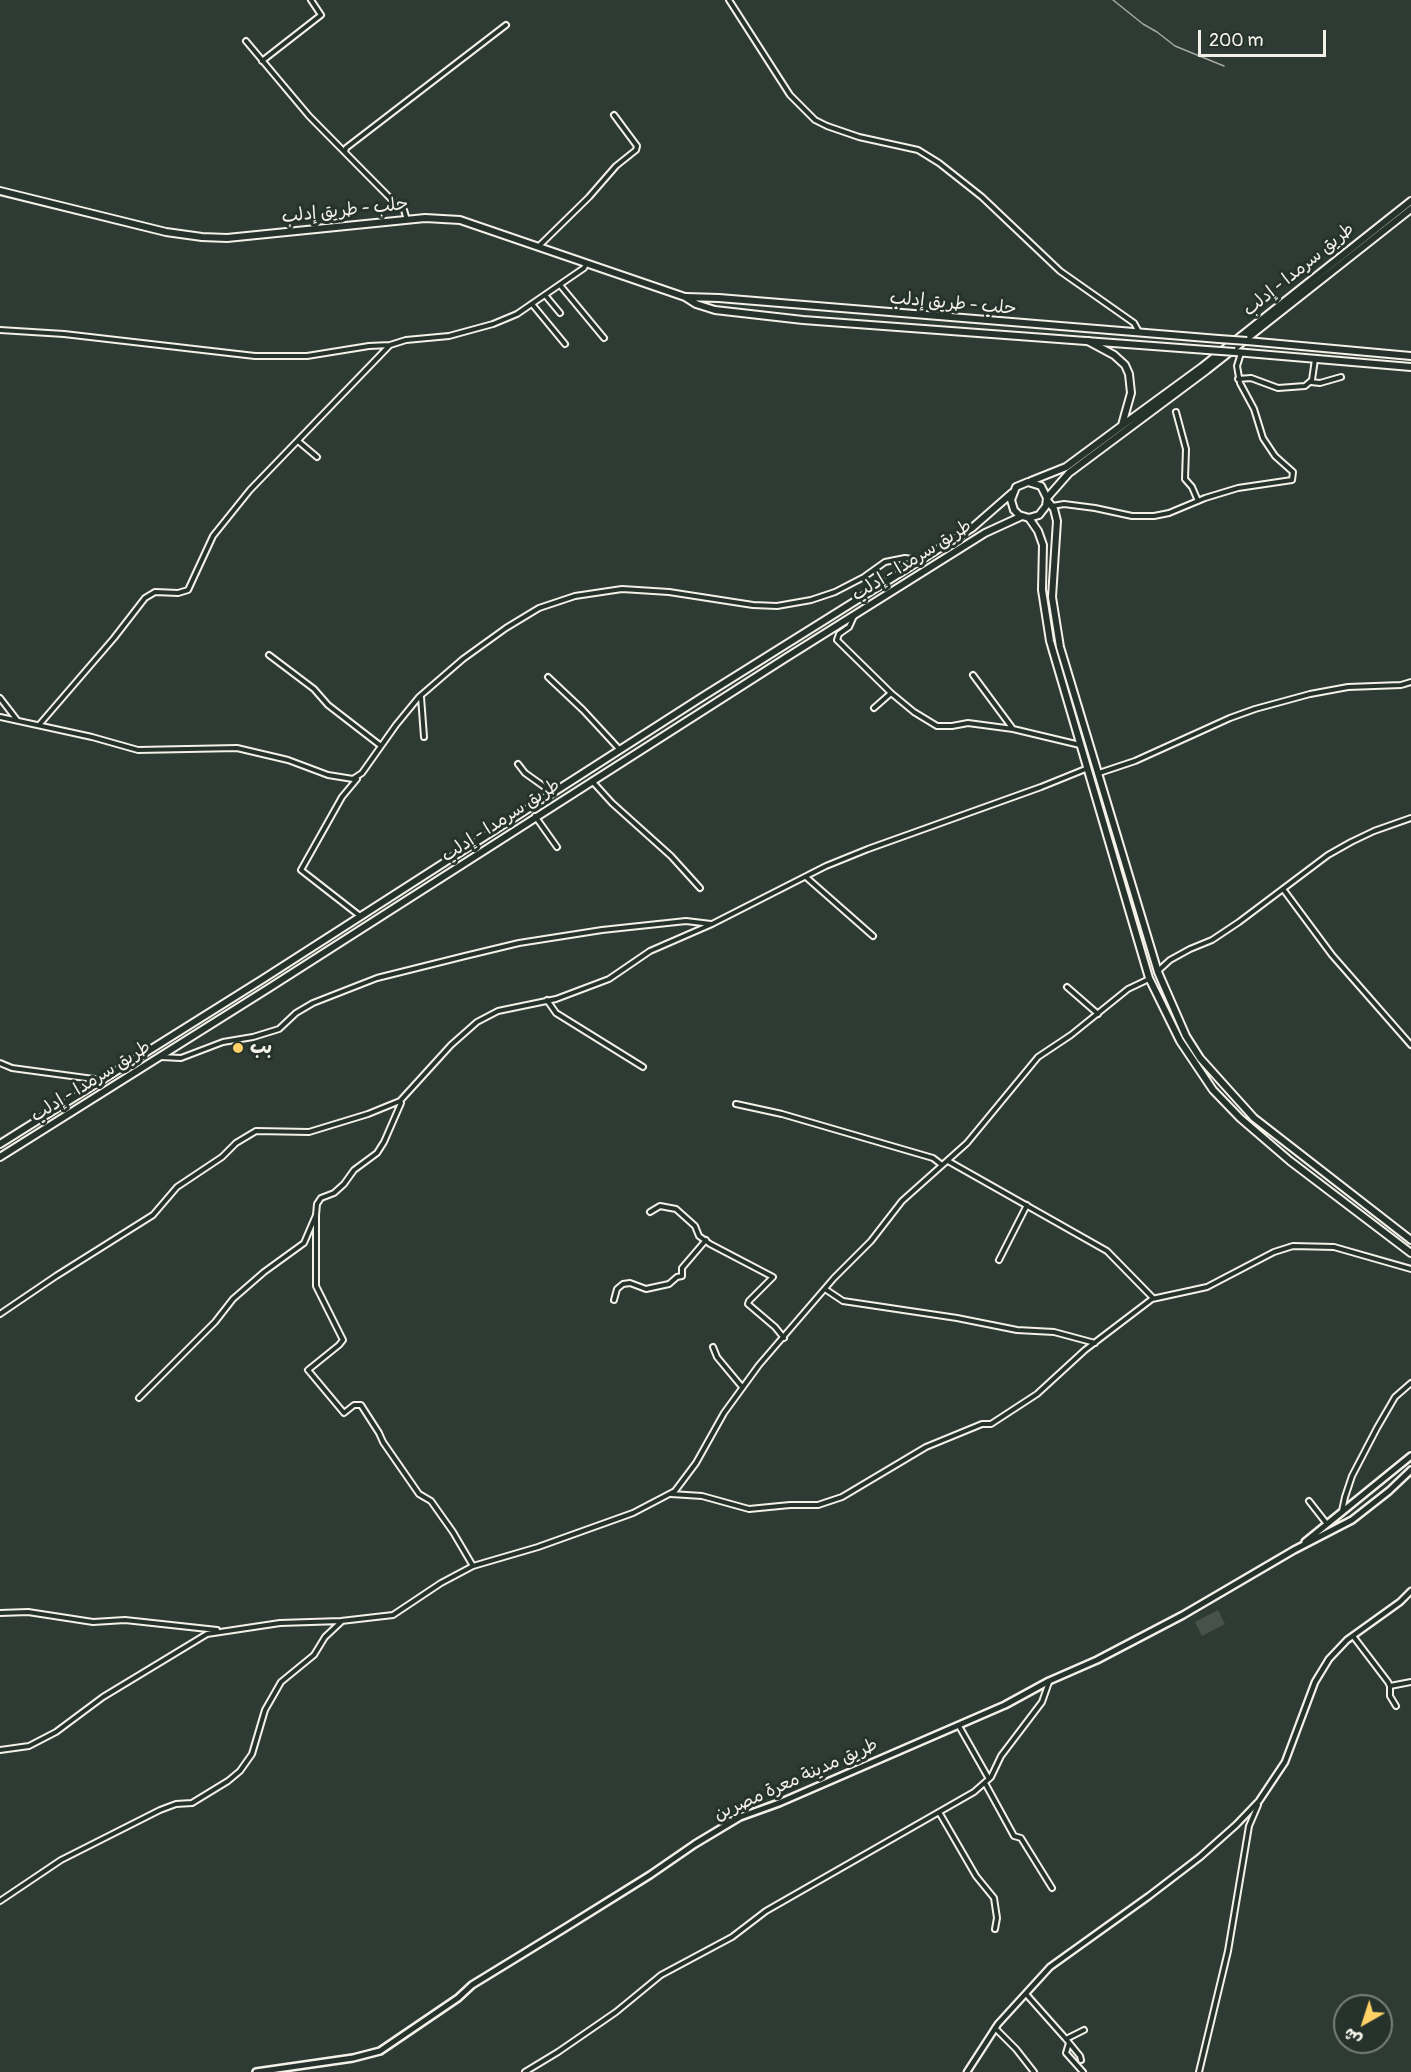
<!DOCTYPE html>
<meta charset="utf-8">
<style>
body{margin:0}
#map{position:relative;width:1411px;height:2072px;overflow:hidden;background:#2e3b34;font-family:Pangolin,"Playpen Sans Arabic",sans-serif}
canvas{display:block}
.north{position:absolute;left:1333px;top:1994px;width:60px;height:60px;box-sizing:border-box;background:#26332d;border:2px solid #787f78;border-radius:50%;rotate:219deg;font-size:16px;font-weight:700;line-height:24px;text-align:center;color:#f4f1e8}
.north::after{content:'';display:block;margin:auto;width:21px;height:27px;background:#ffd166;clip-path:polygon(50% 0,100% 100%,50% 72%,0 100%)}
.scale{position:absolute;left:1198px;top:30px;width:128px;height:27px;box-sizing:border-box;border:3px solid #f4f1e8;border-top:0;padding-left:8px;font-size:18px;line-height:21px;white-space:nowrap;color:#f4f1e8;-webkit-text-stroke:4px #26332d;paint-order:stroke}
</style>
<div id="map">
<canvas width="1411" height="2072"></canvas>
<div class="north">ش</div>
<div class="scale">200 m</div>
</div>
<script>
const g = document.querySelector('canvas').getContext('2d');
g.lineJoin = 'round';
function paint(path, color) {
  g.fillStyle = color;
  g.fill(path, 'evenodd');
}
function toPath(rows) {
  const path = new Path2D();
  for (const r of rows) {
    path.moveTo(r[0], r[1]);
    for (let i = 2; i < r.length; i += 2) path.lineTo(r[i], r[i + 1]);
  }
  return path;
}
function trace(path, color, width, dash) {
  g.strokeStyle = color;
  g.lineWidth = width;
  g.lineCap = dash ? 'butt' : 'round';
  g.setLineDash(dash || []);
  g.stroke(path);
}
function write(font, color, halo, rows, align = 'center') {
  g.font = font + ' Pangolin,"Playpen Sans Arabic",sans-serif';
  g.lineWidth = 6;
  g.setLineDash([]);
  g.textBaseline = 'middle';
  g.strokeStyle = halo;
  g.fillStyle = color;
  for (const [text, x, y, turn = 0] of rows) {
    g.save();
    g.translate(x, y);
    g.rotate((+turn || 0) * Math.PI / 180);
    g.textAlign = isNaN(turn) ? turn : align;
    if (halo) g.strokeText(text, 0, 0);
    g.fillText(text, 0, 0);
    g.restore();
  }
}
paint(toPath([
 [1218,1610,1225,1624,1202,1636,1195,1622]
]), '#48524c');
trace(toPath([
 [1113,0,1143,24,1157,32,1175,46,1224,66]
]), '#a4a8a0', 1.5);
const minor = toPath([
 [729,0,790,95,815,120,827,126,859,137,918,150,939,163,982,197,1060,271,1134,323,1139,332],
 [246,41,309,116,393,201,404,210,407,220],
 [262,61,321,15,311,0],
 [345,152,346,148,506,25],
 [539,246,589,197,616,166,636,150,637,146,614,115],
 [560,285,604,338],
 [545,295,560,313],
 [532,304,565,344],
 [0,330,64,334,255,356,307,356,369,346,390,345,406,340,449,336,493,324,517,314,584,268,586,264],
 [1238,379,1251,378,1278,388,1305,386,1312,380,1315,359],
 [1311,382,1320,383,1341,377],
 [1176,412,1186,449,1185,479,1192,487,1198,501],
 [298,441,317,457],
 [1052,506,1064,504,1095,508,1132,516,1154,516,1169,513,1205,498,1238,488,1292,480,1293,472,1275,456,1263,438,1254,409,1240,383,1237,366,1241,353],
 [854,616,849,627,839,634,837,640,891,693,914,712,937,726,952,726,968,723,1013,729],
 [269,655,314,689,328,705,381,746],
 [973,675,1013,729,1080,745],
 [548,677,583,710,620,750],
 [421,697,424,737],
 [0,698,17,720],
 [874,708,891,693],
 [0,717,92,737,138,750,237,748,288,760,328,775,353,779,362,773,396,725,419,697,463,659,506,628,539,608,575,596,622,589,669,592,753,605,777,606,811,600,835,592,864,577,885,562,905,558,919,560],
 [39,725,114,638,145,598,155,592,178,593,188,590,213,536,250,490,389,346],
 [518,764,525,773,553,793],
 [1099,773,1135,761,1230,718,1255,709,1310,694,1348,687,1401,685,1411,682],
 [357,779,342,797,301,870,360,916],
 [592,781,612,803,671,856,700,888],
 [535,816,557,847],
 [806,877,873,936],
 [1283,889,1332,955,1411,1045],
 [1158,971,1170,960,1190,949,1212,940,1239,922,1328,855,1351,842,1374,831,1411,818],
 [1067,987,1098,1014],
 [547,1000,556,1013,643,1067],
 [161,1057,181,1058,223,1042,253,1037,279,1029,296,1013,313,1003,377,978,465,956,519,943,602,930,686,921,711,924],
 [0,1063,12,1068,101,1080],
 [736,1104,782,1114,933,1158,942,1165],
 [948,1161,1107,1251,1153,1298],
 [650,1212,660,1206,676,1209,695,1226,699,1236,710,1244,773,1277,749,1301,748,1304,775,1327,784,1338],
 [316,1215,316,1286,343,1340,339,1345,308,1370,344,1413,354,1405,361,1405,379,1433,383,1442,419,1494,431,1501,453,1532,473,1566],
 [999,1260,1027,1205],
 [825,1289,843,1301,957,1318,1017,1330,1054,1332,1095,1343],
 [614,1300,617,1289,623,1284,630,1283,646,1289,669,1284,677,1277,682,1276,682,1268,706,1240],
 [0,1314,56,1276,153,1215,177,1187,222,1157,236,1143,256,1131,309,1132,368,1114,400,1101,451,1045,477,1022,498,1011,556,999,609,979,650,951,712,924,826,866,868,849,1041,787,1088,768],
 [713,1347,717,1357,742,1387],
 [139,1398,215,1322,233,1299,264,1272,304,1243,316,1215,317,1204,321,1198,334,1193,344,1184,354,1170,377,1153,384,1142,401,1103,400,1101],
 [671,1494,702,1496,749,1509,790,1505,818,1505,842,1497,926,1447,982,1424,991,1424,1037,1394,1085,1350,1152,1299,1207,1287,1274,1252,1293,1246,1334,1247,1411,1269],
 [1309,1501,1327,1524],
 [1342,1511,1345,1497,1352,1476,1377,1428,1395,1397,1411,1383],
 [0,1613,28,1612,93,1622,125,1620,217,1630],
 [1353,1636,1388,1682,1390,1686,1390,1696,1396,1706],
 [1390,1686,1411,1682],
 [959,1726,989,1779],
 [0,1750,29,1746,56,1732,103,1697,207,1634,280,1623,341,1621,393,1615,441,1583,473,1566,538,1547,633,1513,675,1491,696,1463,724,1413,759,1365,834,1278,871,1241,902,1201,967,1143,1038,1057,1071,1035,1128,989,1149,979],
 [985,1783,1014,1836,1021,1838,1052,1888],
 [939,1812,976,1876,994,1898,997,1918,995,1929],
 [0,1901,61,1860,160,1810,176,1804,192,1803,228,1781,240,1771,252,1754,265,1710,281,1682,314,1655,325,1637,341,1622],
 [1026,1994,1066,2039,1080,2056,1081,2060],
 [995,2028,1016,2049,1034,2072],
 [1066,2039,1084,2030],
 [1069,2043,1066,2053,1083,2072],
 [525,2072,558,2052,616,2012,661,1975,732,1937,766,1911,974,1792,991,1777,1001,1756,1042,1702,1049,1682],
 [1199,2072,1228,1951,1249,1826,1258,1805]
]);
const tertiary = toPath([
 [967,2072,998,2024,1050,1967,1149,1896,1200,1857,1236,1825,1259,1801,1285,1762,1315,1682,1329,1659,1347,1640,1400,1602,1411,1591]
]);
const secondary = toPath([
 [1305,1542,1411,1456],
 [256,2072,353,2058,380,2051,458,1998,472,1985,565,1928,650,1875,695,1844,740,1817,779,1803,1005,1705,1049,1681,1097,1660,1183,1615,1294,1550,1352,1520,1389,1491,1411,1470]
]);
const primary = toPath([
 [0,191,166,232,202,237,227,238,425,218,460,220,685,297,696,304,715,310,803,320,1207,350],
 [686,297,719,298,1219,339],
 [1247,341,1411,356],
 [1235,352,1411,367],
 [1047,500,1054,509,1057,521,1052,597,1060,647,1158,972,1186,1036,1200,1058,1254,1118,1411,1240],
 [1029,518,1038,531,1043,545,1042,590,1050,641,1149,978,1180,1041,1213,1090,1240,1118,1290,1161,1411,1253]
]);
const trunk = toPath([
 [1088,341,1114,355,1125,365,1129,374,1131,393,1122,425],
 [1031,481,1066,467,1120,427,1202,367,1411,201],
 [1047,498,1041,486,1028,482,1016,487,1011,500,1014,510,1019,515,1029,518,1039,515,1046,506,1047,498,1069,473,1207,370,1411,209],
 [0,1144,263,979,702,697,972,528,1012,493],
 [0,1157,269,988,784,659,985,533,1022,516]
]);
trace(minor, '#f4f1e8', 8);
trace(tertiary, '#f4f1e8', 9);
trace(secondary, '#f4f1e8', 10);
trace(primary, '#f4f1e8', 10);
trace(trunk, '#f4f1e8', 10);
trace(minor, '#26332d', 4);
trace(tertiary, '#26332d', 4.5);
trace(secondary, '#26332d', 5);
trace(primary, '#26332d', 6);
trace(trunk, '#26332d', 6);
const primaryBridge = toPath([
 [1219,339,1247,341],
 [1207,350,1235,352]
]);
trace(primaryBridge, '#f4f1e8', 10, []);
trace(primaryBridge, '#26332d', 6);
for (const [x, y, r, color] of [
 [238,1048,6,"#ffd166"]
]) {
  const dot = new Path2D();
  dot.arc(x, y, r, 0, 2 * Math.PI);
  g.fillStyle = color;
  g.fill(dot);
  trace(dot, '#26332d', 2);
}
write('18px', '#f4f1e8', '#26332d', [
 ["حلب - طريق إدلب",345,211,-6],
 ["طريق سرمدا - إدلب",1299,270,-39],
 ["حلب - طريق إدلب",953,304,5],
 ["طريق سرمدا - إدلب",912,561,-32],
 ["طريق سرمدا - إدلب",501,821,-33],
 ["طريق سرمدا - إدلب",91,1082,-32],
 ["طريق مدينة معرة مصرين",796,1780,-24]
]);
write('bold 18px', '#f4f1e8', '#26332d', [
 ["بب",250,1048]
], 'left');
</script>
